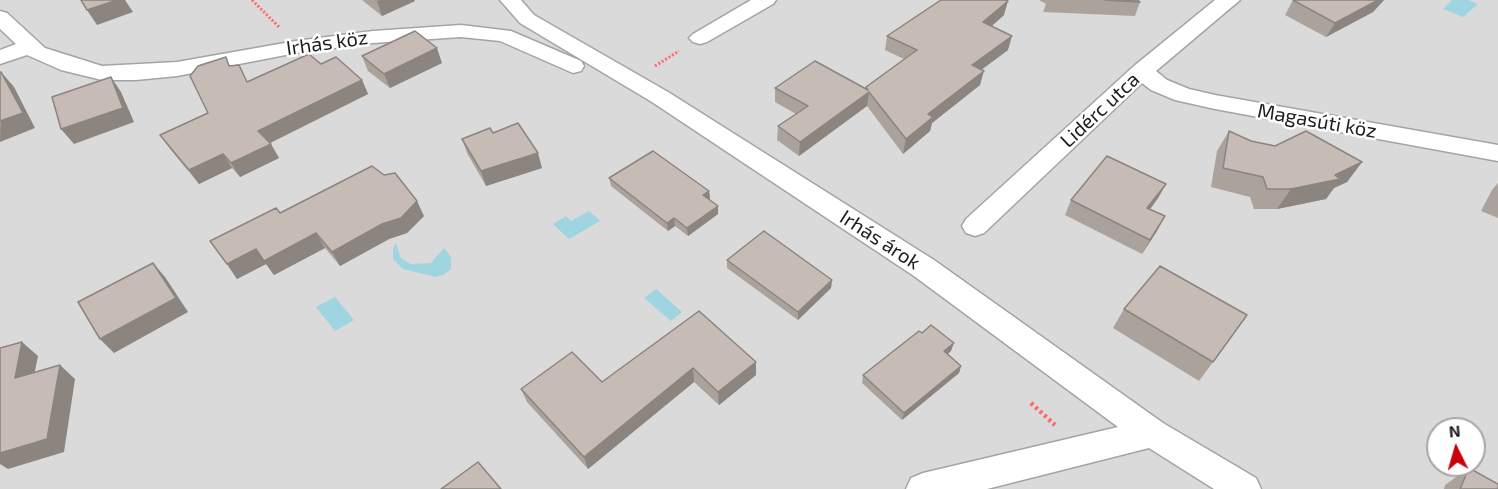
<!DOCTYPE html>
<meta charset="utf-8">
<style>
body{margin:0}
#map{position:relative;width:1498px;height:489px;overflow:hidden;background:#efeae2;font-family:"Exo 2",sans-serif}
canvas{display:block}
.north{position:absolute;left:1426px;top:417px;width:60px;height:60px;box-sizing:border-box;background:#fff;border:2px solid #a5a5a5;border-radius:50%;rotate:355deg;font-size:16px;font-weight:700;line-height:24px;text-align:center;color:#1d1d1d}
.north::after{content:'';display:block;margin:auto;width:21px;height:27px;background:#ca000b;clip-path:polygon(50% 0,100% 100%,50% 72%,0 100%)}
</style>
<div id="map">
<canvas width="1498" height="489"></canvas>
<div class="north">N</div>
</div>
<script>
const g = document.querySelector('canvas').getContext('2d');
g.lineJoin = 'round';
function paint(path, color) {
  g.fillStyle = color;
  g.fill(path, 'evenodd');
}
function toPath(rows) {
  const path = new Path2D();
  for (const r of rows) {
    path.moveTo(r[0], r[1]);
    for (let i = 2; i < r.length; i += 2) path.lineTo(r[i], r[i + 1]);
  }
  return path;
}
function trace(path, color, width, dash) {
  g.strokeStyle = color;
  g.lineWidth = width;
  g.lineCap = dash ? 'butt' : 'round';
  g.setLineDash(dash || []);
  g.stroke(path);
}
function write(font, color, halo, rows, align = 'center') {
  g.font = font + ' "Exo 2",sans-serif';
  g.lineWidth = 5;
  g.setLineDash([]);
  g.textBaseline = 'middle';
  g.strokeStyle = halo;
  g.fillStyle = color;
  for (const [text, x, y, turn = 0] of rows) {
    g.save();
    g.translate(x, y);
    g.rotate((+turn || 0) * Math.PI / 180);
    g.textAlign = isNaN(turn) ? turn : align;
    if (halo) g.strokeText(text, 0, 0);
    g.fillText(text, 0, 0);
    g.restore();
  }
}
paint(toPath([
 [0,0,1498,0,1498,489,0,489],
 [1438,429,1474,429,1474,465,1438,465]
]), '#dbdada');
paint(toPath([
 [1452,0,1468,0,1478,4,1463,17,1443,9],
 [589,211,600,221,569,239,553,224,566,216,571,221],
 [396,243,401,258,411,264,431,263,444,248,451,257,451,269,443,275,435,277,403,269,393,259,393,248],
 [656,289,682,312,671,321,644,298],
 [335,297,354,320,335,331,316,307]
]), '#9fd5e0');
const street = toPath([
 [500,0,521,0,534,15,668,92,934,260,1163,423,1256,478,1261,489,1214,489,1149,448,987,489,906,489,911,478,923,473,1118,427,914,276,652,102,520,23,500,0],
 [751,0,776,0,773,4,707,42,700,44,693,42,689,38,693,34,751,0],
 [1215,0,1240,0,1156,71,1167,80,1189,89,1215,95,1498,145,1498,161,1215,109,1175,100,1151,90,1142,83,984,233,975,236,966,233,962,226,966,219,1134,66,1215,0],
 [0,11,7,13,45,48,102,66,177,62,296,41,373,31,461,25,511,31,581,61,584,66,581,71,573,73,500,41,461,37,373,43,296,53,177,76,136,80,102,80,61,70,27,55,0,64,0,50,16,44,0,29,0,11]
]);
trace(street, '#a4a4a4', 3);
trace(toPath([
 [252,0,279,27],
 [655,66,679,51]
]), '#ff6a63', 3, [2, 2]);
trace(toPath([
 [1031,403,1055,425]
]), '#ff6a63', 4.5, [3, 3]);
paint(street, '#fff');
paint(toPath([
 [362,0,414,0,415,1,382,16],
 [1039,0,1137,0,1140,2,1135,16,1043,12,1046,4],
 [1293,0,1384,0,1373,12,1326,37,1285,15],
 [1004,15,992,26,1008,50,981,70,980,85,932,123,930,131,903,154,867,106,799,156,777,140,778,126,796,114,775,102,775,88,866,89,866,87,904,59,885,50,887,36],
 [362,56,442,63,390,88,368,71],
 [321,64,362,80,368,94,270,143,279,158,240,177,232,168,199,184,170,149,160,135,208,113,231,66,248,82],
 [1229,131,1251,141,1362,162,1347,182,1334,188,1326,199,1277,209,1254,209,1250,197,1211,187,1217,151],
 [493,133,542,168,486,186,467,153,462,139],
 [609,178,709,191,710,199,709,200,718,206,718,214,688,236,675,226,668,231,611,186],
 [1498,183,1498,218,1481,211,1492,190],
 [1166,184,1158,198,1150,209,1157,231,1142,254,1065,215,1071,200],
 [280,213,424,216,407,233,389,239,340,266,325,248,274,275,266,264,237,279,227,264],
 [727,260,832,280,831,288,798,320,727,268],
 [1124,309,1213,362,1199,381,1113,328],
 [699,311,756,362,756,375,719,405,694,382,588,469,527,402,521,389,602,382],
 [951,351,947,354,961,366,959,373,902,420,862,383,863,375],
 [1469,468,1498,489,1444,489,1445,485]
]), '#aba29c');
paint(toPath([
 [117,0,125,0,133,12,97,25,87,10],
 [380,0,414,0,415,1,382,16,377,1],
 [1378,0,1384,0,1373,12,1326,37,1335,23],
 [1008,1,1004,15,980,36,983,22],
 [1012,36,1008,50,969,79,972,65],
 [437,48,442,63,390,88,384,74],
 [984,71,980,85,932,123,930,131,903,154,906,139,928,114],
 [1,72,14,87,35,128,0,142],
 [111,77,121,92,134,122,74,144,61,129],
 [362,80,368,94,266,145,258,131],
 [869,92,867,106,799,156,800,142],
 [271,144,279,158,240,177,231,163],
 [538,153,542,168,486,186,481,171],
 [223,154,232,168,199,184,189,170],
 [1362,162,1347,182,1334,188,1326,199,1277,209,1291,189,1335,175],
 [1166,184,1158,198,1140,223,1147,208],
 [709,191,710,199,703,203,703,195],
 [417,201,424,216,407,233,389,239,340,266,332,252],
 [718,206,718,214,688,236,687,228],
 [1165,216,1157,231,1142,254,1150,240],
 [674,218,675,226,668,231,667,223],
 [316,233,325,248,274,275,264,261],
 [256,249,266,264,237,279,227,264],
 [153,263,165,277,188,312,114,353,100,339],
 [832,280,831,288,798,320,798,312],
 [22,342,38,356,31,391,15,378],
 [954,343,951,351,942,359,944,351],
 [756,362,756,375,719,405,718,392],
 [60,365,75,379,64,452,8,469,0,464,0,453],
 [961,366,959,373,902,420,904,413],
 [693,368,694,382,588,469,584,457]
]), '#8b847f');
const building = toPath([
 [81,0,117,0,87,10,81,0],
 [941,0,1005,0,1008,1,983,22,1012,36,972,65,984,71,928,114,933,117,906,139,869,92,800,142,778,126,808,106,775,88,815,61,868,90,866,87,917,50,887,36,941,0],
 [1105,0,1137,0,1140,2,1105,0],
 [1293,0,1378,0,1335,23,1293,0],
 [415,31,437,48,384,74,362,56,415,31],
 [309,54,321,64,336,57,362,80,258,131,271,144,231,163,223,154,189,170,160,135,208,113,190,76,198,66,226,57,229,66,239,65,247,82,309,54],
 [0,72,1,72,23,113,0,121,0,72],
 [111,77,123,108,61,129,52,97,111,77],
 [518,123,538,153,481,171,462,139,490,128,493,133,518,123],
 [1229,131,1251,141,1275,146,1306,131,1362,162,1335,175,1340,179,1291,189,1267,189,1263,177,1223,168,1229,131],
 [653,151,709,191,703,195,718,206,687,228,674,218,667,223,609,178,653,151],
 [1107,156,1166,184,1147,208,1165,216,1150,240,1071,200,1107,156],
 [372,166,384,175,395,173,417,201,401,218,382,224,332,252,316,233,264,261,256,249,227,264,210,241,276,208,280,213,372,166],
 [764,231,832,280,798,312,727,260,764,231],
 [153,263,176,298,100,339,78,302,153,263],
 [1160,266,1247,315,1213,362,1124,309,1160,266],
 [699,311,756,362,718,392,693,368,584,457,521,389,572,352,602,382,699,311],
 [931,325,954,343,944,351,961,366,904,413,863,375,919,331,922,333,931,325],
 [22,342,15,378,60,365,47,439,0,453,0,348,22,342],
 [478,462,501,489,441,489,478,462],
 [1469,468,1498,484,1498,489,1460,489,1469,468]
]);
paint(building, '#c7bcb5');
trace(building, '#8b847f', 1.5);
write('20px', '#1d1d1d', '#fff', [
 ["Irhás köz",327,43,-8],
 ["Lidérc utca",1100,110,-43],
 ["Magasúti köz",1317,121,10],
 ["Irhás árok",880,240,33]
]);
</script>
